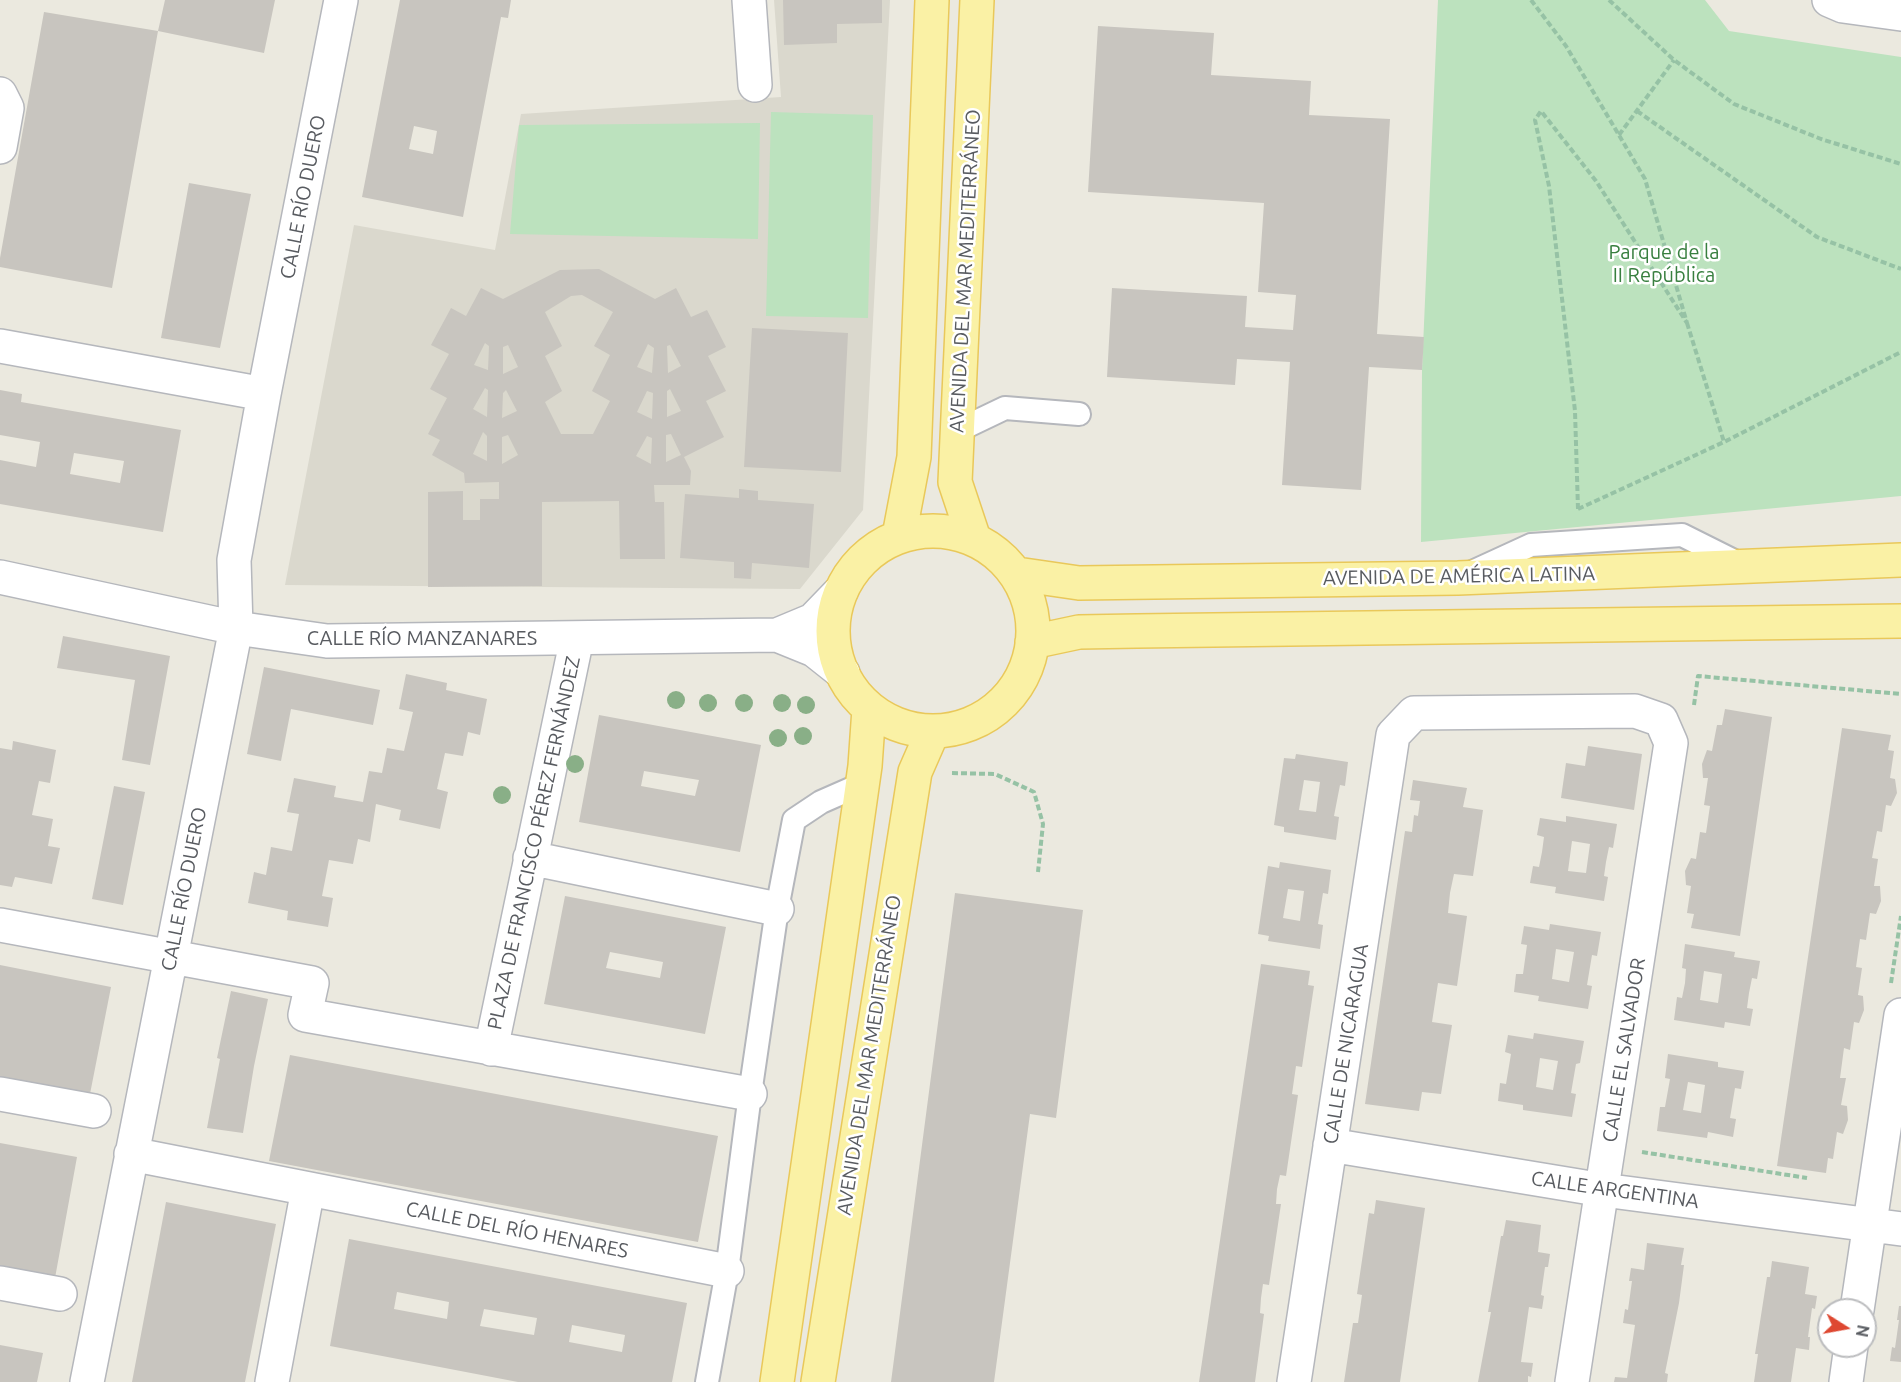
<!DOCTYPE html>
<meta charset="utf-8">
<style>
body{margin:0}
#map{position:relative;width:1901px;height:1382px;overflow:hidden;background:#ebe9df;font-family:Ubuntu,sans-serif}
canvas{display:block}
.north{position:absolute;left:1817px;top:1298px;width:60px;height:60px;box-sizing:border-box;background:#fff;border:2px solid #bcbdbf;border-radius:50%;rotate:101deg;font-size:16px;font-weight:700;line-height:24px;text-align:center;color:#585b60}
.north::after{content:'';display:block;margin:auto;width:21px;height:27px;background:#de4831;clip-path:polygon(50% 0,100% 100%,50% 72%,0 100%)}
</style>
<div id="map">
<canvas width="1901" height="1382"></canvas>
<div class="north">N</div>
</div>
<script>
const g = document.querySelector('canvas').getContext('2d');
g.lineJoin = 'round';
function paint(path, color) {
  g.fillStyle = color;
  g.fill(path, 'evenodd');
}
function toPath(rows) {
  const path = new Path2D();
  for (const r of rows) {
    if (r.length === 3) {
      path.moveTo(r[0] + r[2], r[1]);
      path.arc(r[0], r[1], r[2], 0, 2 * Math.PI);
      continue;
    }
    path.moveTo(r[0], r[1]);
    for (let i = 2; i < r.length; i += 2) path.lineTo(r[i], r[i + 1]);
  }
  return path;
}
function trace(path, color, width, dash) {
  g.strokeStyle = color;
  g.lineWidth = width;
  g.lineCap = dash ? 'butt' : 'round';
  g.setLineDash(dash || []);
  g.stroke(path);
}
function write(font, color, halo, rows, align = 'center') {
  g.font = font + ' Ubuntu,sans-serif';
  g.lineWidth = 5;
  g.setLineDash([]);
  g.textBaseline = 'middle';
  g.strokeStyle = halo;
  g.fillStyle = color;
  for (const [text, x, y, turn = 0] of rows) {
    g.save();
    g.translate(x, y);
    g.rotate((+turn || 0) * Math.PI / 180);
    g.textAlign = isNaN(turn) ? turn : align;
    if (halo) g.strokeText(text, 0, 0);
    g.fillText(text, 0, 0);
    g.restore();
  }
}
paint(toPath([
 [774,0,890,0,863,510,800,589,285,585,354,225,495,250,521,114,781,97]
]), '#dad8cd');
paint(toPath([
 [1438,0,1705,0,1729,31,1901,57,1901,496,1421,542,1422,370],
 [771,112,873,115,868,318,766,316],
 [760,123,758,239,510,234,519,125]
]), '#bce2be');
paint(toPath([
 [165,0,275,0,264,53,158,31,112,288,0,267,0,258,44,12,158,31],
 [400,0,511,0,508,18,501,17,463,217,362,197],
 [414,126,437,131,433,154,409,149],
 [783,0,882,0,882,23,837,24,837,43,784,45],
 [1098,26,1214,33,1211,75,1311,81,1309,115,1390,119,1377,334,1424,337,1422,370,1369,367,1361,490,1282,485,1290,362,1237,359,1235,385,1107,377,1112,288,1247,296,1245,327,1293,330,1296,295,1258,292,1264,203,1088,192],
 [189,183,251,194,220,348,161,338],
 [599,269,655,299,676,288,691,317,707,310,726,347,708,356,726,391,706,401,724,437,684,457,691,471,690,485,654,485,655,502,664,502,665,559,620,559,619,501,542,502,542,586,428,587,428,492,463,491,463,520,480,520,480,499,499,499,499,482,465,483,464,473,432,455,440,440,428,434,447,398,430,389,449,354,431,345,451,308,466,316,481,288,503,299,560,270],
 [582,295,613,312,594,346,610,355,592,391,610,401,593,434,561,434,545,402,562,391,545,356,562,346,545,312,571,296],
 [485,343,489,346,488,370,474,365],
 [648,344,654,348,652,373,637,367],
 [508,345,518,367,503,374,503,347],
 [670,345,681,366,668,373,667,346],
 [485,388,488,390,487,417,473,409],
 [670,389,681,411,667,417,667,391],
 [506,390,517,411,502,418,503,393],
 [647,391,653,393,652,419,637,412],
 [483,432,487,436,487,461,473,454],
 [671,434,681,455,666,462,666,435],
 [508,435,518,455,502,464,502,437],
 [647,436,652,438,651,464,636,456],
 [752,328,848,333,841,472,744,467],
 [0,390,22,394,21,402,181,430,163,532,0,504,0,460,36,467,40,442,0,435],
 [74,453,124,461,120,483,70,474],
 [739,489,758,491,758,500,814,504,809,568,752,563,751,579,734,578,734,562,680,558,685,494,739,498],
 [63,636,170,656,150,765,122,760,135,680,57,668],
 [264,667,380,690,373,725,291,709,281,761,247,754],
 [406,674,447,683,446,690,487,699,480,735,468,732,463,756,445,753,437,789,448,792,440,829,399,820,401,810,376,804,370,842,358,839,353,864,329,860,322,896,333,898,328,927,287,920,288,911,248,903,254,872,266,875,271,847,292,851,299,814,287,812,294,778,336,786,334,797,363,802,369,771,382,773,387,748,404,751,413,712,399,709],
 [1725,709,1772,717,1740,936,1691,928,1694,914,1687,913,1691,886,1686,885,1685,871,1691,858,1696,859,1700,832,1706,833,1710,806,1704,805,1708,778,1703,778,1702,764,1707,750,1712,751,1717,725,1722,725],
 [599,715,761,745,740,852,579,822],
 [644,771,699,780,695,796,641,786],
 [1842,728,1891,735,1888,750,1894,751,1890,778,1895,779,1897,793,1891,806,1886,805,1882,832,1877,831,1872,858,1878,859,1874,886,1880,886,1881,901,1876,914,1870,913,1866,940,1860,939,1856,967,1862,968,1858,995,1863,996,1864,1010,1859,1023,1854,1022,1850,1050,1844,1048,1840,1078,1846,1078,1841,1105,1847,1106,1848,1120,1843,1134,1837,1132,1833,1159,1828,1158,1826,1173,1777,1166],
 [13,741,56,750,50,783,39,781,32,815,53,819,48,846,60,848,52,884,15,877,12,887,0,885,0,748,12,750],
 [1588,746,1642,754,1634,810,1561,798,1566,763,1585,766],
 [1296,754,1348,762,1345,786,1340,785,1334,816,1339,817,1336,840,1284,832,1284,827,1274,825,1284,758,1295,759],
 [1304,780,1320,782,1316,812,1299,810],
 [1413,780,1467,788,1463,807,1483,810,1473,876,1454,874,1450,893,1448,913,1467,916,1457,986,1438,983,1432,1022,1452,1025,1441,1094,1422,1092,1419,1111,1365,1104,1405,831,1412,832,1414,815,1418,816,1420,801,1410,800],
 [114,786,145,792,123,905,92,899],
 [1566,816,1617,824,1613,848,1609,847,1606,862,1604,876,1608,877,1604,901,1555,893,1556,887,1530,883,1533,866,1539,867,1542,852,1544,837,1537,835,1540,818,1566,822],
 [1572,841,1590,844,1586,873,1568,871],
 [1280,862,1331,870,1328,894,1323,893,1318,924,1323,925,1320,949,1268,941,1269,936,1258,934,1268,866,1279,868],
 [1288,889,1304,891,1300,921,1283,918],
 [955,893,1083,910,1056,1118,1030,1114,994,1382,891,1382],
 [565,896,726,927,705,1034,544,1004],
 [610,952,663,962,660,978,606,968],
 [1550,924,1601,932,1597,956,1592,955,1587,985,1592,986,1588,1009,1538,1001,1539,996,1514,992,1516,974,1523,974,1527,945,1521,944,1524,926,1549,930],
 [1556,949,1574,952,1569,982,1552,979],
 [1685,944,1735,952,1734,957,1760,961,1757,979,1752,978,1749,993,1747,1008,1753,1009,1750,1026,1725,1022,1724,1028,1674,1020,1677,997,1682,998,1685,983,1686,969,1682,968],
 [1704,971,1722,974,1718,1003,1700,1000],
 [1261,964,1310,971,1308,985,1314,986,1308,1026,1302,1067,1296,1066,1292,1094,1298,1095,1286,1176,1280,1175,1277,1189,1276,1204,1281,1204,1269,1285,1263,1284,1261,1298,1260,1313,1264,1314,1255,1382,1199,1382],
 [0,965,111,987,89,1099,0,1081],
 [231,991,268,999,254,1066,243,1133,207,1128,220,1059,217,1058],
 [1534,1033,1584,1041,1580,1063,1576,1064,1571,1093,1576,1094,1572,1117,1523,1110,1523,1105,1498,1101,1500,1083,1506,1084,1511,1054,1505,1052,1508,1035,1533,1039],
 [1540,1058,1558,1061,1553,1090,1536,1087],
 [1668,1054,1718,1062,1718,1067,1744,1071,1741,1089,1735,1088,1730,1118,1736,1119,1733,1137,1708,1132,1707,1138,1657,1131,1660,1107,1665,1107,1670,1079,1665,1078],
 [1688,1082,1705,1085,1701,1113,1683,1110],
 [290,1055,718,1136,698,1242,269,1161],
 [0,1143,77,1157,55,1278,0,1268],
 [1376,1200,1425,1208,1400,1382,1344,1382,1353,1323,1358,1323,1362,1295,1357,1294,1369,1213,1374,1214],
 [166,1202,276,1224,245,1382,132,1382],
 [1506,1220,1541,1225,1538,1252,1550,1254,1548,1267,1545,1267,1541,1295,1544,1296,1542,1309,1529,1307,1521,1362,1533,1363,1531,1377,1528,1376,1528,1382,1478,1382,1491,1312,1488,1312,1501,1236,1503,1236],
 [349,1239,687,1303,672,1382,518,1382,330,1346],
 [397,1292,449,1302,447,1319,394,1309],
 [484,1309,537,1318,534,1335,480,1326],
 [572,1325,625,1335,622,1352,569,1342],
 [1647,1243,1684,1248,1681,1265,1684,1265,1679,1303,1665,1373,1668,1374,1667,1382,1614,1382,1615,1377,1627,1378,1635,1325,1623,1323,1625,1309,1628,1310,1632,1281,1629,1281,1631,1268,1644,1270],
 [1772,1261,1809,1267,1805,1294,1817,1296,1815,1309,1812,1308,1808,1337,1810,1337,1809,1350,1796,1348,1791,1382,1754,1382,1758,1354,1755,1354,1767,1277,1770,1277],
 [1899,1306,1901,1306,1901,1362,1890,1361,1892,1347,1895,1348,1899,1320,1897,1320],
 [0,1345,43,1353,37,1382,0,1382]
]), '#c8c5bf');
const lane = toPath([
 [957,431,1005,408,1079,414],
 [1470,573,1531,545,1682,535,1742,565],
 [707,1382,727,1271,750,1094,777,909,794,820,821,802,862,784]
]);
const street = toPath([
 [749,0,755,85],
 [1829,0,1843,6,1901,14],
 [0,94,7,108,0,147],
 [0,346,264,394],
 [0,577,236,628,327,641,777,635,814,650,843,673],
 [777,635,813,620,841,591],
 [530,858,777,909],
 [0,925,312,983,305,1015,750,1094],
 [491,1049,577,638],
 [0,1094,94,1111],
 [1330,1145,1603,1190,1901,1229],
 [131,1154,727,1271],
 [0,1283,60,1294],
 [1857,1310,1901,1015],
 [87,1382,236,628,234,560,264,394,341,0],
 [272,1382,308,1189],
 [1294,1382,1393,735,1414,713,1635,711,1661,720,1671,743,1572,1382],
 [1846,1382,1851,1346]
]);
const primary = toPath([
 [933,631,100],
 [899,536,914,457,932,0],
 [974,539,955,482,977,0],
 [1017,574,1079,583,1458,578,1901,560],
 [1032,642,1079,632,1137,631,1901,621],
 [777,1382,865,766,869,709],
 [818,1382,915,772,933,731]
]);
trace(lane, '#b5b7bc', 26);
trace(street, '#b5b7bc', 36);
trace(primary, '#e9c85a', 36);
trace(toPath([
 [1531,0,1566,46,1645,179,1687,323,1596,181,1541,111,1535,120,1549,186,1575,411,1578,509],
 [1609,0,1674,60,1734,104,1821,139,1901,164],
 [1637,111,1817,237,1901,269],
 [1619,135,1674,60],
 [1687,323,1724,442],
 [1578,509,1724,442,1901,352],
 [1694,705,1698,676,1901,694],
 [952,773,995,774,1034,792,1043,824,1038,872],
 [1891,983,1901,916],
 [1642,1152,1807,1178]
]), '#96c2a5', 4, [6, 3]);
trace(lane, '#fff', 22);
trace(street, '#fff', 33);
trace(primary, '#faf1a5', 33);
g.fillStyle = '#89af87';
for (const [x, y] of [
 [676,700],
 [708,703],
 [744,703],
 [782,703],
 [806,705],
 [803,736],
 [778,738],
 [575,764],
 [502,795]
]) {
  g.beginPath();
  g.arc(x, y, 9, 0, 2 * Math.PI);
  g.fill();
}
write('20px', '#585b60', '#fff', [
 ["CALLE RÍO DUERO",303,197,-79],
 ["AVENIDA DEL MAR MEDITERRÁNEO",965,271,-87],
 ["AVENIDA DE AMÉRICA LATINA",1459,576,-1],
 ["CALLE RÍO MANZANARES",422,638],
 ["PLAZA DE FRANCISCO PÉREZ FERNÁNDEZ",534,843,-78],
 ["CALLE RÍO DUERO",184,889,-79],
 ["CALLE DE NICARAGUA",1346,1044,-81],
 ["CALLE EL SALVADOR",1624,1050,-81],
 ["AVENIDA DEL MAR MEDITERRÁNEO",869,1055,-81],
 ["CALLE ARGENTINA",1615,1190,8],
 ["CALLE DEL RÍO HENARES",517,1230,11]
]);
write('20px', '#387f3f', '#fff', [
 ["Parque de la",1664,252],
 ["II República",1664,275]
]);
</script>
